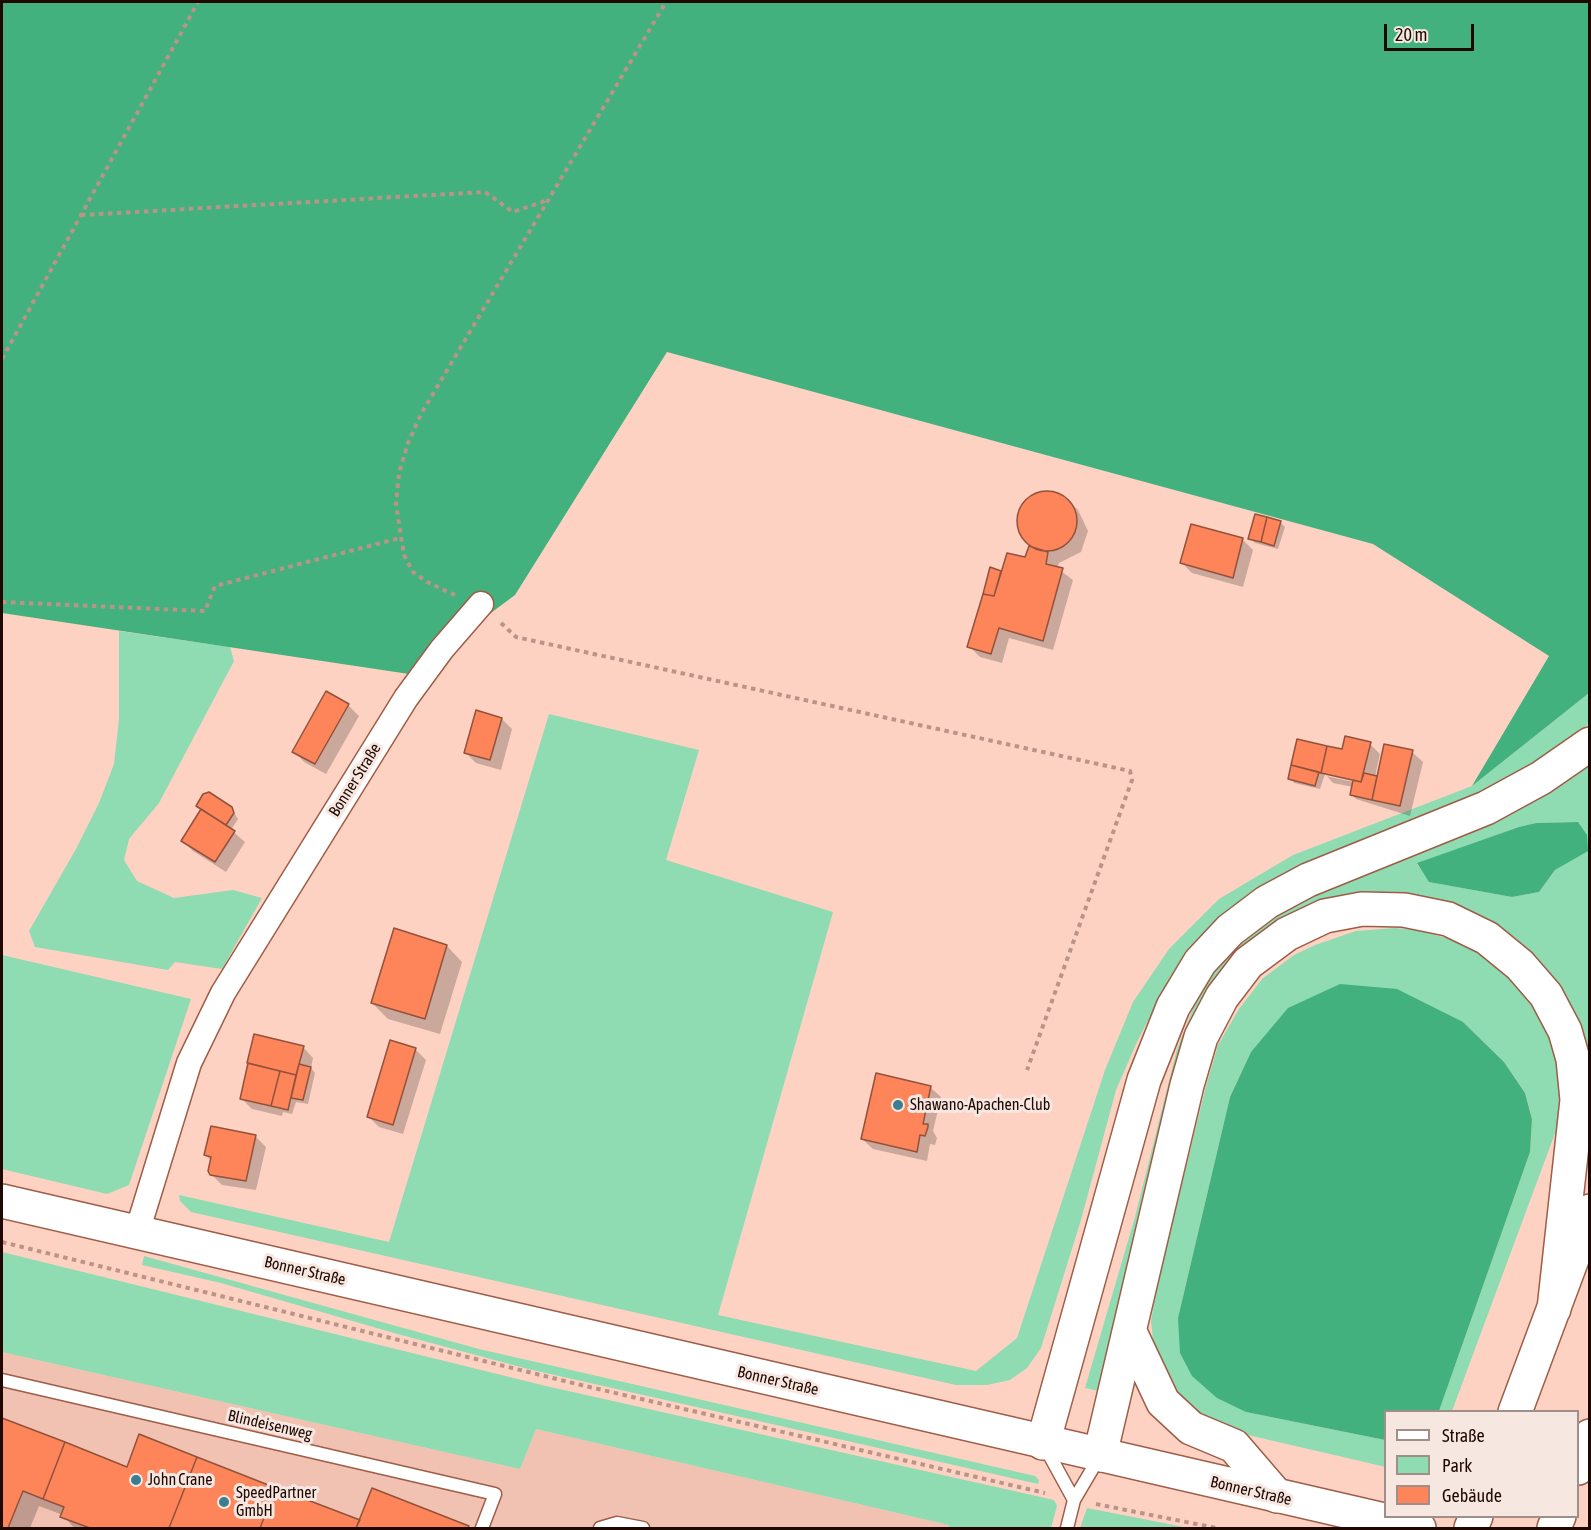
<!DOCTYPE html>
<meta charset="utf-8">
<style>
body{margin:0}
#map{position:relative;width:1591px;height:1530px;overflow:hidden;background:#fed2c3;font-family:"Asap Condensed",sans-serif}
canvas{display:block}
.frame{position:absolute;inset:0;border:3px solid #200802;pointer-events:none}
.legend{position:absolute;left:1384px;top:1410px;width:195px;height:108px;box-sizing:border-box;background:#f6e7e1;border:2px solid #a08e88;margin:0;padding:8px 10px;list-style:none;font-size:18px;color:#200802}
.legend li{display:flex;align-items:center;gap:12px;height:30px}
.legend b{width:30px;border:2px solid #a08e88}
.scale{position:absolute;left:1384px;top:24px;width:90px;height:27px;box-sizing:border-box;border:3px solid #200802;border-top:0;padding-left:8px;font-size:18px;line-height:21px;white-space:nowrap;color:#200802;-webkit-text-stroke:4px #f6e7e1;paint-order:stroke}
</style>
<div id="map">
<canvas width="1591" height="1530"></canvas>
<div class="frame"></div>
<ul class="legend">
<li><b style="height:8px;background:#fff"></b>Straße</li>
<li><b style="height:16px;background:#8fdbb2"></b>Park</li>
<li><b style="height:16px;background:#fe8459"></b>Gebäude</li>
</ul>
<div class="scale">20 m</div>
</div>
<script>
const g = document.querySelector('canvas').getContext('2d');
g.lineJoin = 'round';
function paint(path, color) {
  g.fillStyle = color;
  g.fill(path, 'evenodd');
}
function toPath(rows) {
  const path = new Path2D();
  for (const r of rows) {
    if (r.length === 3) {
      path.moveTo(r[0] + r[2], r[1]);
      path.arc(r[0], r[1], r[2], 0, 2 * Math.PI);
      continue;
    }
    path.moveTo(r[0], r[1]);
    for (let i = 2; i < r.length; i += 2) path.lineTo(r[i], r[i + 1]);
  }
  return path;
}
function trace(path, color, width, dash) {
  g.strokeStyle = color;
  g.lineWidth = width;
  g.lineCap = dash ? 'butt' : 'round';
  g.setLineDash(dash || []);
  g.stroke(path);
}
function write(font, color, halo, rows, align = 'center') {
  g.font = font + ' "Asap Condensed",sans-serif';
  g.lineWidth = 6;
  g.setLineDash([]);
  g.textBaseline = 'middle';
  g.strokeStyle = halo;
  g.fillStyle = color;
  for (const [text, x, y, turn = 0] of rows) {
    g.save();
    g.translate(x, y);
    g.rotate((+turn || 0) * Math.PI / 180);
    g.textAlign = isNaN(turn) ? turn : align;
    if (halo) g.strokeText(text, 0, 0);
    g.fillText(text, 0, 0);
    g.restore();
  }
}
paint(toPath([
 [2,1352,520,1469,536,1429,949,1525,948,1528,2,1528]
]), '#f1c1b2');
paint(toPath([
 [119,631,230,647,234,661,159,803,129,839,124,860,137,881,174,898,233,890,262,898,222,969,175,962,168,970,35,947,29,931,76,849,99,803,114,764,119,719],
 [1589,693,1589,724,1546,757,1478,798,1372,838,1158,1001,1137,1042,1116,1090,1081,1220,1041,1348,1027,1368,1010,1380,987,1385,956,1385,191,1212,180,1201,179,1195,389,1242,549,714,699,750,666,860,833,912,718,1315,976,1371,1017,1338,1105,1070,1133,1002,1169,949,1219,899,1293,855,1472,786],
 [1589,761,1589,1060,1578,1025,1427,901,1242,957,1103,1392,1085,1388,1135,1217,1177,1049,1196,1001,1217,968,1255,929,1295,903],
 [1578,822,1588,850,1555,870,1539,892,1512,897,1430,882,1417,864,1519,827,1536,823],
 [1395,928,1416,930,1465,943,1514,976,1553,1035,1564,1109,1452,1411,1439,1411,1530,1152,1532,1118,1525,1093,1504,1062,1463,1022,1251,1052,1230,1097,1178,1318,1246,1412,1385,1440,1386,1467,1222,1429,1180,1401,1155,1358,1151,1321,1157,1285,1206,1086,1218,1045,1239,1009,1262,979,1294,955,1315,945,1356,931],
 [2,955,191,999,129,1185,107,1194,2,1169],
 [2,1252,546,1386,1054,1500,1057,1506,1051,1528,948,1528,949,1525,536,1429,520,1469,2,1352],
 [144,1256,479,1349,1035,1476,1039,1480,1038,1484,528,1369,394,1333,221,1283,142,1265],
 [1087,1508,1189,1528,1080,1528]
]), '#8fdbb2');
paint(toPath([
 [2,2,1589,2,1589,693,1472,786,1549,656,1373,544,667,352,515,595,409,674,2,613],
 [1578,822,1587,835,1588,851,1555,870,1539,892,1512,897,1429,882,1417,863,1519,827,1536,823],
 [1340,984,1397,989,1463,1022,1504,1062,1525,1093,1532,1119,1530,1152,1439,1411,1386,1412,1385,1440,1246,1412,1217,1398,1192,1376,1180,1353,1178,1318,1230,1097,1251,1052,1288,1008]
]), '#42b17d');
paint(toPath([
 [1045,492,1067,499,1078,510,1088,531,1081,552,1059,563,1057,568,1073,580,1053,650,1009,638,1002,663,980,657,969,646,1000,572,1002,574,1026,559,1030,546,1018,525,1024,503],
 [1280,522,1285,527,1278,549,1255,543,1250,538],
 [1192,526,1243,540,1253,550,1243,587,1192,573,1182,563],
 [326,693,348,705,359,716,326,774,304,762,294,751],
 [502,719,512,729,501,770,476,763,466,753],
 [1370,744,1380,754,1375,777,1378,779,1412,752,1423,762,1410,816,1356,799,1351,794,1353,787,1333,783,1325,774,1320,789,1294,783,1290,778,1343,751],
 [1327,773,1354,779,1354,782,1326,776],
 [231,808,238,819,231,830,245,842,226,872,193,851,183,841,202,810],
 [447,946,462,962,440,1034,388,1019,372,1003],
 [303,1047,313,1058,311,1068,315,1073,308,1104,296,1102,292,1114,283,1112,282,1116,252,1109,242,1099],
 [415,1049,426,1060,403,1134,379,1127,369,1117],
 [930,1087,941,1097,933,1131,937,1138,935,1145,930,1144,927,1161,873,1149,862,1139],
 [255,1136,266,1147,256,1190,222,1185,211,1174,212,1161,205,1155],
 [3,1420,127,1469,361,1522,469,1528,74,1528,63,1515,39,1506,30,1528,2,1528]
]), '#0003');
const building = toPath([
 [1047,521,30],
 [1255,514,1267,517,1261,542,1248,539,1255,514],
 [1267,517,1281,521,1274,546,1261,542,1267,517],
 [1191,524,1243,538,1233,578,1180,563,1191,524],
 [1029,546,1048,552,1046,564,1063,568,1043,641,999,628,991,654,967,647,983,594,994,596,1007,553,1025,557,1029,546],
 [990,567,1001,571,994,596,983,594,990,567],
 [326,691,349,704,315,764,292,752,326,691],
 [476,710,502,718,490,760,464,753,476,710],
 [1345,736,1371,742,1361,782,1321,773,1327,746,1342,749,1345,736],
 [1297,739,1327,746,1321,773,1291,765,1297,739],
 [1384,744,1413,750,1400,806,1372,800,1384,744],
 [1291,765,1319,772,1315,786,1288,779,1291,765],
 [1364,773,1377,776,1372,800,1350,795,1353,780,1361,782,1364,773],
 [209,792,232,807,234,813,226,825,196,806,203,794,209,792],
 [201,809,235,831,215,862,181,841,201,809],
 [394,928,447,945,425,1019,371,1003,394,928],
 [254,1034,304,1046,296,1075,247,1063,254,1034],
 [390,1040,416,1048,393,1125,367,1117,390,1040],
 [248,1063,280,1071,271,1106,240,1099,248,1063],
 [299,1064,311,1067,303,1100,291,1098,299,1064],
 [280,1071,296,1075,288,1110,271,1106,280,1071],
 [876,1073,931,1086,923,1124,928,1124,928,1127,925,1136,920,1135,917,1152,861,1139,876,1073],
 [211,1126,256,1135,246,1181,210,1175,208,1171,211,1157,204,1155,211,1126],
 [2,1418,65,1442,43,1499,23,1491,8,1528,2,1528,2,1418],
 [139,1434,197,1457,169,1528,90,1528,60,1517,64,1507,43,1499,65,1442,127,1467,139,1434],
 [197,1457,276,1488,260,1528,169,1528,197,1457],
 [276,1488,360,1520,356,1528,260,1528,276,1488],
 [372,1488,469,1526,468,1528,356,1528,372,1488]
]);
paint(building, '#fe8459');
trace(building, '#91523c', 1.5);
const service = toPath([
 [2,1380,495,1494,482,1528],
 [1045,1447,1074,1500],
 [600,1528,617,1523,643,1528],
 [1067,1528,1074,1500,1100,1456]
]);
const minor = toPath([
 [137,1232,189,1063,223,993,406,698,442,649,481,604]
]);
const primary = toPath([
 [2,1201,1419,1528]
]);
const motorway = toPath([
 [1130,1332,1163,1402,1191,1428,1234,1446,1277,1496],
 [1515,1412,1590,1211],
 [1043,1443,1144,1080,1173,1007,1200,962,1230,930,1267,902,1308,880,1486,808,1541,778,1590,744],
 [1100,1455,1187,1085,1201,1037,1222,997,1248,963,1287,934,1325,916,1362,909,1404,910,1448,919,1487,938,1520,965,1546,995,1565,1031,1573,1059,1577,1100,1554,1309],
 [1578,1468,1590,1436],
 [1471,1528,1476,1516],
 [1554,1528,1559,1516]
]);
trace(service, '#9d5d46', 15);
trace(minor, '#9d5d46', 27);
trace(primary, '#9d5d46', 36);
trace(motorway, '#9d5d46', 36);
trace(toPath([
 [81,215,485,192,513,212,548,200],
 [2,359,198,2],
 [455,595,427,582,413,572,404,555,396,504,399,473,408,443,421,414,666,2],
 [2,602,205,611,215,586,400,538],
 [501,623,516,637,1130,771,1132,780,1027,1070],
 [2,1242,581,1385,1045,1493],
 [1096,1504,1216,1528]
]), '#ba9488', 4, [4.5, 4.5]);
trace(service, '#fff', 12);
trace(minor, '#fff', 24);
trace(primary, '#fff', 33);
trace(motorway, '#fff', 33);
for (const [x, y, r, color] of [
 [898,1105,6,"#3c7d90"],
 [136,1480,6,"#3c7d90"],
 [224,1502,6,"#3c7d90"]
]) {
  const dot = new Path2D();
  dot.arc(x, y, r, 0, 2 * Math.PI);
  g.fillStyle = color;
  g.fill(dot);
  trace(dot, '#f6e7e1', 2);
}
write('16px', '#200802', '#f6e7e1', [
 ["Bonner Straße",355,780,-58],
 ["Bonner Straße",305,1271,13],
 ["Bonner Straße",778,1381,13],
 ["Blindeisenweg",270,1425,13],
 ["Bonner Straße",1251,1491,13]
]);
write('16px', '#200802', '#f6e7e1', [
 ["Shawano-Apachen-Club",910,1105],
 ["John Crane",148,1480],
 ["SpeedPartner",236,1493],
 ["GmbH",236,1511]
], 'left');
</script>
